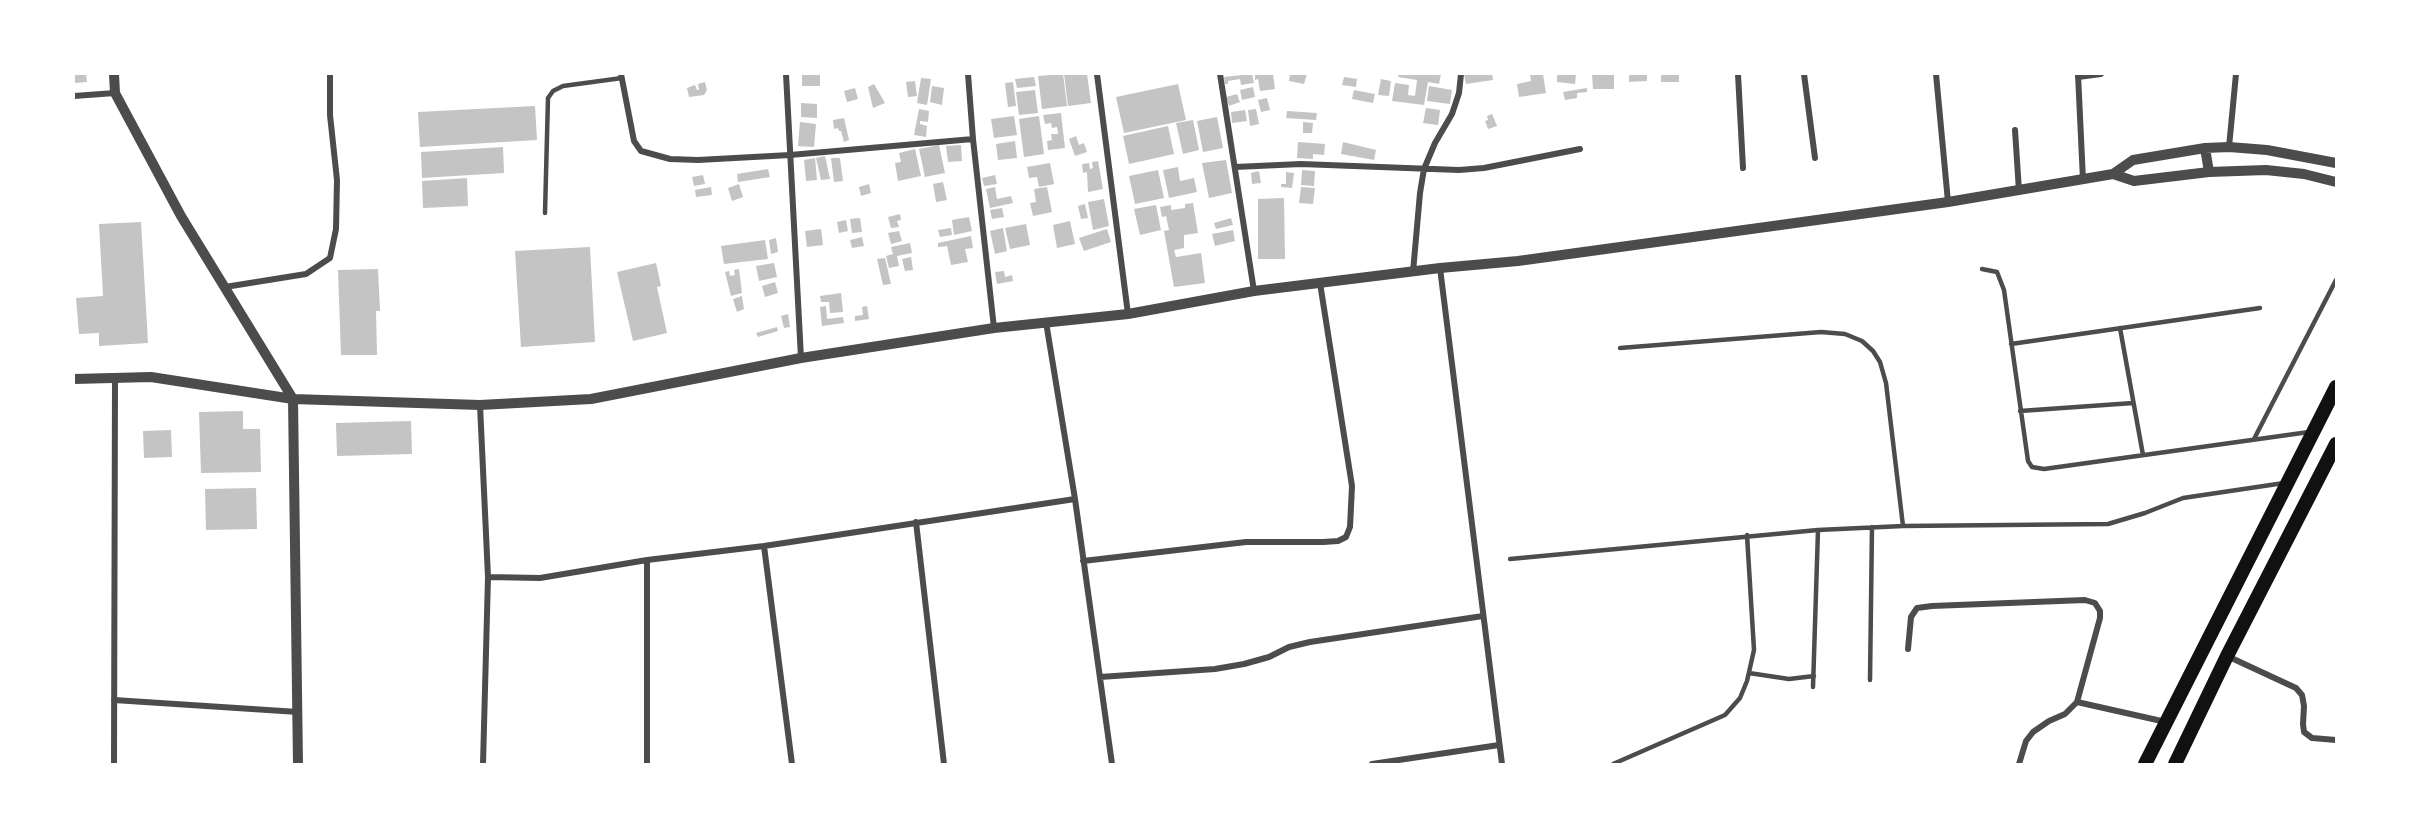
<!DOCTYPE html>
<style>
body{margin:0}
#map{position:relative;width:2410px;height:838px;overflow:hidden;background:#fff;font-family:"Crimson Pro",serif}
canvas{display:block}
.frame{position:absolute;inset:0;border:75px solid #fff;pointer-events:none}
</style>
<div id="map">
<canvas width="2410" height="838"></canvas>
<div class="frame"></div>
</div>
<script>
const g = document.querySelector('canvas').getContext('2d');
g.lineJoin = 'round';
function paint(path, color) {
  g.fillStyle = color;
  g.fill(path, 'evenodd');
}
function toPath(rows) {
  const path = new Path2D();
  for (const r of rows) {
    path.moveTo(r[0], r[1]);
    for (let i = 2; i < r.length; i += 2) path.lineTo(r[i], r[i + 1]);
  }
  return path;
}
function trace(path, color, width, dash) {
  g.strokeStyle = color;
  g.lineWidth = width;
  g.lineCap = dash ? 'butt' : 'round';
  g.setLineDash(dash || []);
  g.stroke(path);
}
paint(toPath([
 [74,74,86,74,87,82,74,83],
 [802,74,820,74,820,86,802,86],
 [1063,74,1067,106,1042,109,1038,76],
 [1064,74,1087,74,1091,103,1068,106],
 [1252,74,1254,83,1241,85,1240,79,1228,81,1228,84,1225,84,1224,77],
 [1255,74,1273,74,1275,89,1260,91,1258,79,1255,80],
 [1290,74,1307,74,1304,84,1289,81],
 [1399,74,1441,74,1439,84,1428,82,1424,105,1392,101,1395,83,1409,85,1408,95,1415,96,1417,80,1398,77],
 [1464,74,1492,74,1493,80,1466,84],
 [1530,74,1543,74,1546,93,1519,97,1517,84,1531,81],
 [1557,74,1576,74,1575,84,1557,82],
 [1592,74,1614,74,1614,89,1593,89],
 [1629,74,1647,74,1647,81,1629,82],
 [1661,74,1679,74,1679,82,1661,82],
 [1034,77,1036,86,1017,88,1015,79],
 [1344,77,1357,79,1356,87,1342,85],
 [921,78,931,79,927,105,917,103],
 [1381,79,1391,81,1389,96,1378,95],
 [915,81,917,96,908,97,906,82],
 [705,82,707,90,704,95,689,97,687,88,695,85,697,90,699,90,698,84],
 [1013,82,1016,106,1008,107,1005,83],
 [874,84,885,103,873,108,868,87],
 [1178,84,1186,120,1124,133,1116,97],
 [932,86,944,88,942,105,930,102],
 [1429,86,1452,90,1450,104,1427,101],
 [1253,87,1255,97,1242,100,1240,90],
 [855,88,858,99,847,102,844,91],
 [1587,88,1587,92,1577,93,1577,98,1565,100,1563,92],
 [1035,90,1038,113,1019,115,1016,92],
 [1354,90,1375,94,1373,103,1352,99],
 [1237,94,1240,102,1229,106,1226,97],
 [1267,98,1270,110,1261,112,1258,100],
 [801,103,817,104,817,118,801,117],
 [535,106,537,140,420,147,418,112],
 [1426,108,1440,110,1438,125,1423,123],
 [919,109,929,111,928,122,920,121,920,124,927,126,926,137,914,135],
 [1256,109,1259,124,1250,126,1248,110],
 [1245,110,1247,121,1232,123,1231,112],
 [1287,111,1317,113,1316,120,1286,118],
 [1061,113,1065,148,1048,150,1047,141,1052,140,1051,134,1058,134,1057,127,1052,128,1051,123,1045,124,1043,115],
 [1492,114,1497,126,1488,129,1485,121,1488,120,1487,116],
 [1014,116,1017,135,994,138,991,119],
 [1039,116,1044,154,1024,157,1019,119],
 [1217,117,1223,148,1203,152,1197,121],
 [844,118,849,140,844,142,841,131,839,131,838,128,834,129,833,120],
 [1193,120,1199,150,1183,154,1176,123],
 [800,122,816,124,814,147,798,146],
 [1303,122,1313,123,1312,133,1303,133],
 [1168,126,1174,154,1129,164,1123,136],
 [1076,136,1079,145,1084,143,1087,152,1075,156,1069,139],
 [1015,141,1017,158,998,160,996,144],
 [1298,142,1325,144,1324,155,1313,154,1313,159,1297,158],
 [1343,142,1376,150,1374,160,1341,154],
 [939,145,945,173,925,177,919,149],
 [961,145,962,161,948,162,946,146],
 [503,147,504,173,422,178,421,152],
 [915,149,921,176,898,181,895,163,901,162,899,153],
 [825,156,830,179,821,180,816,158],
 [815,158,817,180,806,181,804,160],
 [831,158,840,158,843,181,834,182],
 [1226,160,1232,193,1209,198,1202,163],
 [1098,161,1103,189,1088,192,1087,172,1083,173,1082,164,1089,163,1090,169,1093,168,1092,162],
 [1050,163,1054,184,1039,187,1037,177,1029,178,1027,167],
 [1178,167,1180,181,1194,178,1197,192,1169,198,1163,170],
 [768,169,770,177,738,182,737,174],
 [1158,170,1164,198,1135,204,1129,176],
 [1302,170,1315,171,1314,186,1301,185],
 [1259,171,1261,183,1252,184,1251,173],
 [1286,172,1294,173,1292,188,1281,187,1281,184,1286,184],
 [703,175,705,184,694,186,692,177],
 [995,175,997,184,984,186,982,178],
 [467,178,468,206,423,208,422,181],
 [943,182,947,200,936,202,933,184],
 [739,184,743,197,732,201,728,188],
 [869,184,871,193,861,196,859,187],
 [711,187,712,195,696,197,695,190],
 [995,187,997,199,1011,196,1013,203,990,208,986,189],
 [1047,187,1052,212,1033,216,1030,203,1036,202,1034,189],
 [1301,187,1315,188,1313,204,1299,203],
 [1284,198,1285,259,1258,259,1258,199],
 [1104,199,1109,226,1093,230,1088,202],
 [1193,203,1198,233,1184,235,1184,248,1174,250,1176,257,1201,253,1205,283,1174,287,1164,231,1169,230,1166,216,1162,217,1160,207,1171,205,1171,210,1185,208,1185,204],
 [1085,204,1088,218,1081,219,1078,206],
 [1156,205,1161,230,1140,235,1134,209],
 [1002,208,1004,217,992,219,990,210],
 [900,214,901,220,897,221,899,227,891,228,888,217],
 [969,217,972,231,954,235,952,220],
 [860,218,862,232,852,233,850,219],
 [1231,218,1233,225,1216,229,1214,223],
 [846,220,848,231,839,233,837,222],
 [1070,221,1075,244,1057,248,1053,225],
 [141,222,148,343,99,346,99,333,79,334,76,298,103,296,99,224],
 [1026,224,1030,245,1010,249,1005,228],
 [951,228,952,235,940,237,938,230],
 [1003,228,1007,251,995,254,990,231],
 [821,229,823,245,807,247,805,231],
 [1107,229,1111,242,1084,251,1079,238],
 [1233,230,1235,241,1215,246,1212,234],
 [899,231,902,241,891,244,888,233],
 [971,236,973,248,965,249,968,262,951,265,947,246,938,247,938,243],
 [862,237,864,246,852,248,850,240],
 [776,238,778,252,771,254,769,240],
 [765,240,768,259,724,264,721,246],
 [910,243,912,253,897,256,899,266,889,268,886,256,893,254,891,247],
 [590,247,595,342,521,347,515,251],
 [911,257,913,270,905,271,902,259],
 [885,258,891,284,883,285,877,259],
 [656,263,661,286,657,287,667,333,633,341,617,272],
 [774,263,777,277,759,281,756,266],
 [378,269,380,311,376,311,377,355,341,355,338,270],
 [739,269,742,293,731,296,725,272,729,271,730,276,735,275,734,270],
 [1004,271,1005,277,1012,275,1013,281,997,284,995,272],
 [775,282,778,293,765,297,762,286],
 [841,293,843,312,830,313,829,302,821,302,820,296],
 [742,296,744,309,737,312,733,299],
 [826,306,827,319,843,317,844,323,822,326,820,307],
 [867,306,869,319,855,321,855,316,863,315,862,307],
 [788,314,790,327,784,328,781,316],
 [777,327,778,331,758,337,756,333],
 [243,411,243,429,260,429,261,472,201,473,199,412],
 [411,421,412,454,337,456,336,423],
 [171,430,172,457,144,458,143,431],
 [256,488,257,529,206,530,205,489]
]), '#c4c4c4');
trace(toPath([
 [545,213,548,98,553,91,563,86,622,78],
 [1982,269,1997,272,2004,290,2028,461,2032,467,2044,469,2309,432],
 [2120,328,2143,455],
 [2011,344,2260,308],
 [1620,348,1821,332,1845,334,1862,341,1873,351,1880,362,1886,383,1903,526],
 [2020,411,2133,403],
 [2254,439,2336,280],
 [1510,559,1818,530,1903,526,2108,524,2145,513,2183,498,2284,483],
 [1749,673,1789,679,1814,676],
 [1870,680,1872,527],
 [1813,687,1818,530],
 [1613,764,1725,715,1740,698,1747,681,1754,650,1747,535]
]), '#4c4c4c', 4.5);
trace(toPath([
 [621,74,634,141,641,151,670,159,698,160,790,155,973,139],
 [786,74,801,358],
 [968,74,973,139,994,328],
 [1097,74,1128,314],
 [1220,74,1254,291],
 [1738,74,1743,168],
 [1804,74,1815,158],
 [1936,74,1948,202],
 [2078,74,2083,180],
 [2078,77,2101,74],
 [74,96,115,93],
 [2015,130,2019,191],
 [2229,147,2236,74],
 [1235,167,1301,164,1459,170,1484,168,1580,149],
 [1440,268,1502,764],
 [1413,272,1420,193,1424,169,1435,143,1452,114,1459,93,1461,74],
 [225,287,306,274,330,258,336,229,337,180,330,115,330,74],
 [1046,322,1075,499,1112,764],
 [480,405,488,577,483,764],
 [916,522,944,764],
 [764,546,792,764],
 [1083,561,1246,542,1323,542,1338,541,1346,537,1350,527,1352,486,1320,283],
 [488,577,540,578,647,560,764,546,1075,499],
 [1908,649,1911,617,1917,608,1932,606,2085,600,2095,603,2100,611,2100,618,2077,702,2065,714,2049,721,2033,732,2026,741,2019,764],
 [2227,656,2296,688,2302,695,2304,706,2303,724,2304,732,2312,738,2336,740],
 [1100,677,1215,669,1244,664,1269,657,1289,647,1310,642,1483,616],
 [114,700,298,712],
 [2077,702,2166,722],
 [114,764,115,378],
 [647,764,647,560],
 [1372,764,1499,745]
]), '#4c4c4c', 6);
trace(toPath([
 [114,74,115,93,181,216,293,399,298,764],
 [2205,148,2209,172],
 [2113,174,2134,181,2209,172,2266,170,2304,174,2336,182],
 [74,379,151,377,293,399,480,405,591,399,801,358,994,328,1128,314,1254,291,1440,268,1518,261,1948,202,2113,174,2133,160,2205,148,2229,147,2267,150,2336,163]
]), '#4c4c4c', 10);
trace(toPath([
 [2145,764,2336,387],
 [2175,764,2227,656,2336,444]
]), '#111', 14);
</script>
